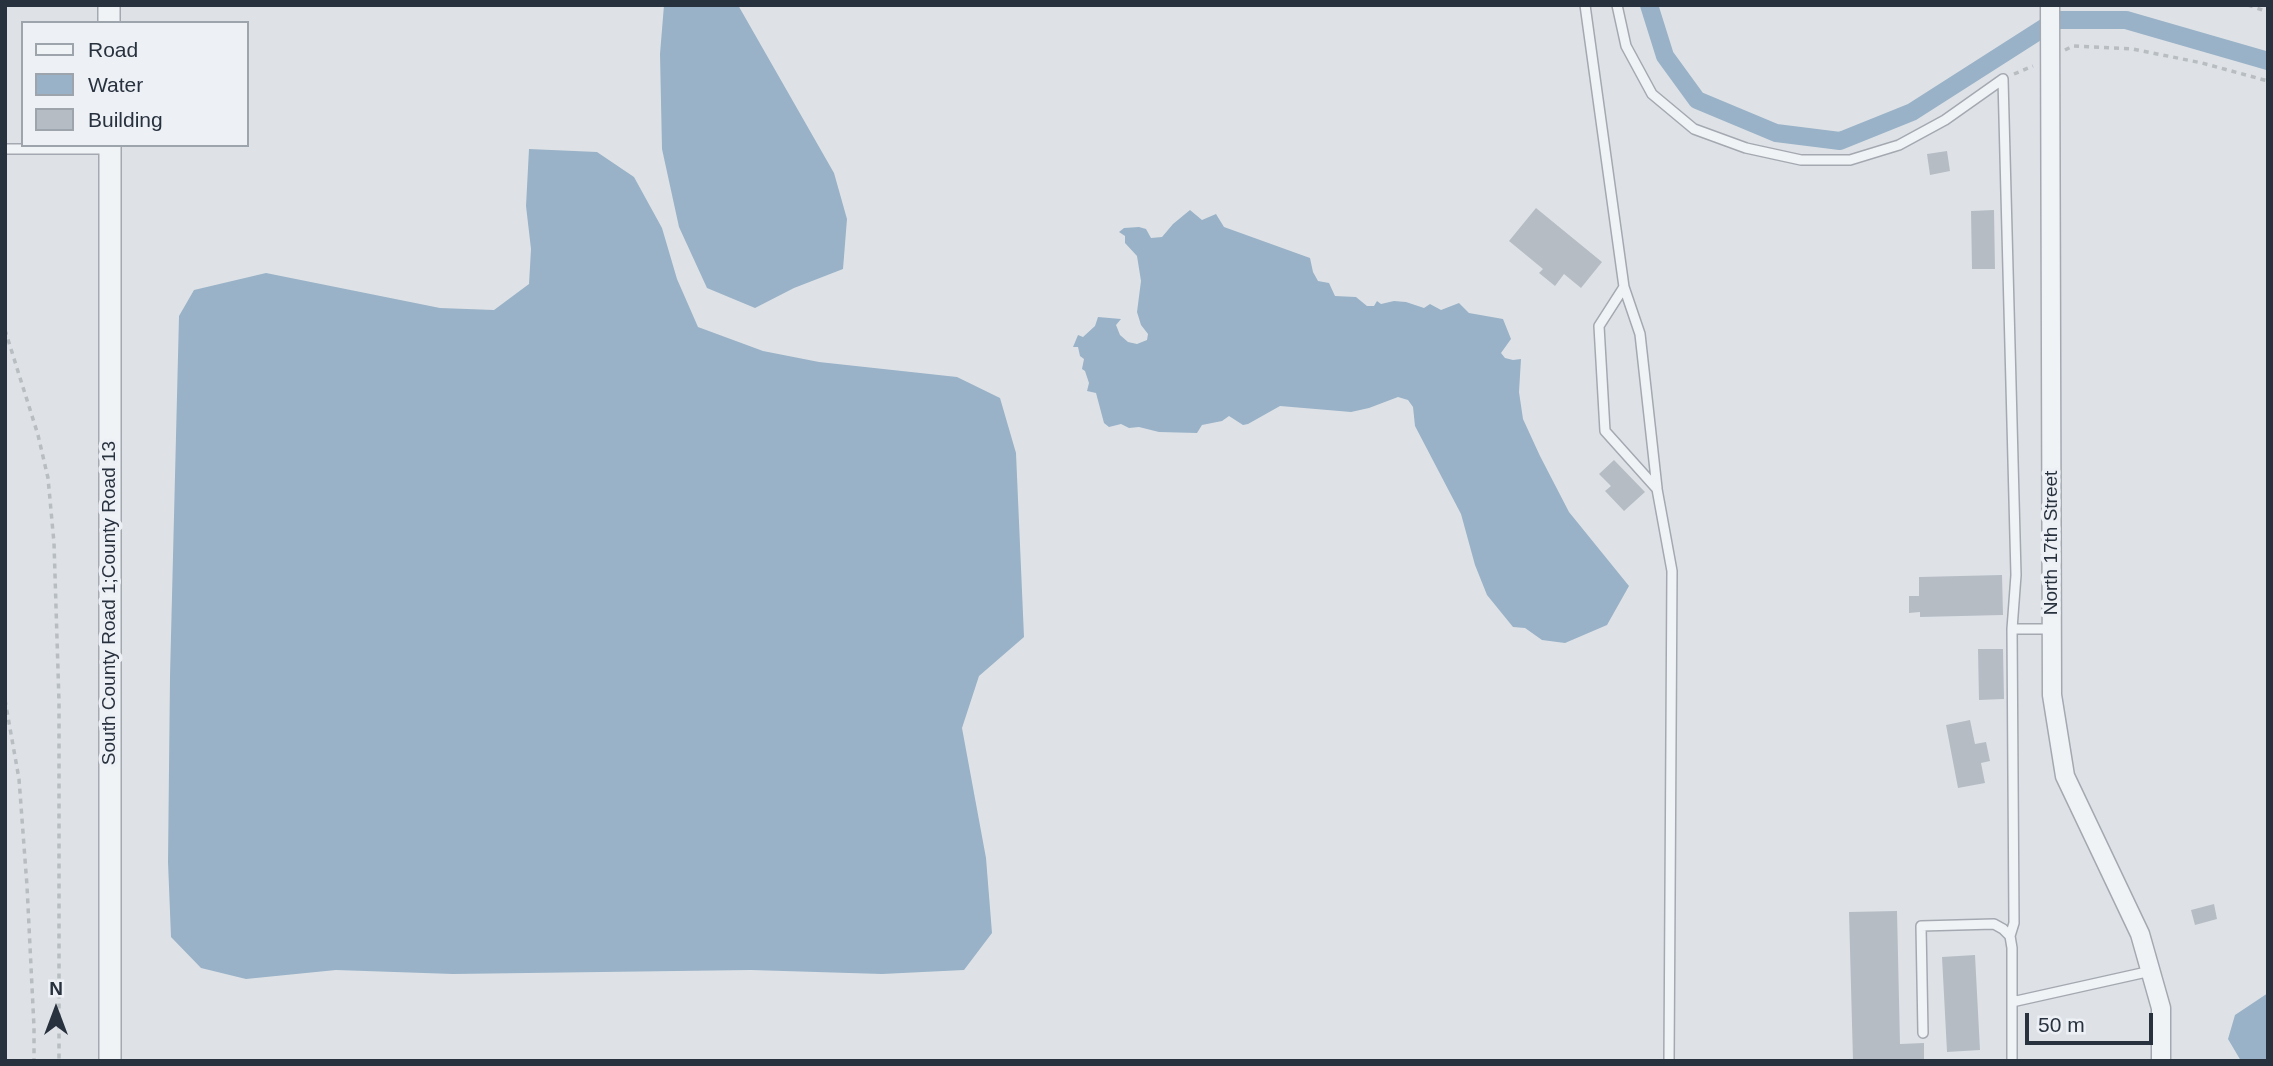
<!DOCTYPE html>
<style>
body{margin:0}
#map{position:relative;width:2273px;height:1066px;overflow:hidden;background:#dee2e7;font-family:Arial,sans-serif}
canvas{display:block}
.frame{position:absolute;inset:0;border:7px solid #28313e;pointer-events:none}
.legend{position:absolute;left:21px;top:21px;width:228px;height:126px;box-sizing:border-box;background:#edf1f5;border:2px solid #9ea4ac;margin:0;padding:9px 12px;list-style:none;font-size:21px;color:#28313e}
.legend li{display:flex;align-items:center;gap:14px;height:35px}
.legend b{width:35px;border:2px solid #9ea4ac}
.north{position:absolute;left:21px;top:975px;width:70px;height:70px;-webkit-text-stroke:5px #edf1f5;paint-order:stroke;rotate:0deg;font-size:19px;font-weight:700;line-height:28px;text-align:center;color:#28313e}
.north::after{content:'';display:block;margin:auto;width:24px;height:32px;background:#28313e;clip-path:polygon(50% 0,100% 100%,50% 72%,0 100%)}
.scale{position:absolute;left:2025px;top:1013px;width:128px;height:32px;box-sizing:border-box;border:4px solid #28313e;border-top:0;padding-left:9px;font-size:21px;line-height:24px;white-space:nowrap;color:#28313e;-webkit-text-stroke:5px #edf1f5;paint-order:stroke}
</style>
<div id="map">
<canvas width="2273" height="1066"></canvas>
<div class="frame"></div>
<ul class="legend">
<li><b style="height:9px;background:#f0f3f6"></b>Road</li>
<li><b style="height:19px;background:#99b2c7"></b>Water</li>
<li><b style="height:19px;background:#b5bcc4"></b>Building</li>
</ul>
<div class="north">N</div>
<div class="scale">50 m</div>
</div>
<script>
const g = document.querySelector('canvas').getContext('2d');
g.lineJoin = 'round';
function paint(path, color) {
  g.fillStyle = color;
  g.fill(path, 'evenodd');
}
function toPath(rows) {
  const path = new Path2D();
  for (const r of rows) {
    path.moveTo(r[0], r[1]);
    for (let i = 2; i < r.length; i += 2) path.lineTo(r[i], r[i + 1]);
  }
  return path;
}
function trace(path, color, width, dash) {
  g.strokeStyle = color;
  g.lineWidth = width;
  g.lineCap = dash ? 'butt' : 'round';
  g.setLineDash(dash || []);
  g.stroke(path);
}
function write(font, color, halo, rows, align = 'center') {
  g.font = font + ' Arial,sans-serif';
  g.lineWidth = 7;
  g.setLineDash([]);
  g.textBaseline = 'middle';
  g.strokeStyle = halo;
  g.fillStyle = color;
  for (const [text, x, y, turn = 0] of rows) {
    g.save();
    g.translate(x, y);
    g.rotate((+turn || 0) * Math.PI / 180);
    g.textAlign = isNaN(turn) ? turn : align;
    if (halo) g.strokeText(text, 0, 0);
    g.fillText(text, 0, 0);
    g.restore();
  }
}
paint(toPath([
 [664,5,738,5,834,173,847,219,843,269,794,288,755,308,707,288,679,227,662,149,660,54],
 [529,149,597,152,634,177,662,228,677,279,698,327,763,351,819,362,957,377,1000,398,1016,453,1024,637,979,676,962,728,986,858,992,933,964,970,882,974,751,970,453,974,336,970,246,979,201,968,171,937,168,862,170,676,179,316,194,290,266,273,440,308,494,310,529,284,531,249,526,206],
 [1190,210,1202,220,1216,214,1224,227,1310,258,1313,272,1318,281,1329,283,1335,296,1356,297,1367,306,1374,306,1377,301,1381,304,1394,301,1406,302,1424,308,1430,304,1441,310,1459,303,1469,313,1503,319,1511,339,1501,353,1505,358,1513,360,1521,359,1519,392,1523,419,1540,456,1569,512,1629,586,1607,625,1565,643,1542,640,1525,628,1513,627,1487,595,1475,565,1461,514,1415,426,1413,407,1408,400,1398,397,1369,408,1351,412,1280,406,1248,424,1243,425,1229,416,1222,421,1202,425,1197,433,1159,432,1139,427,1129,428,1121,424,1109,427,1104,423,1096,393,1087,391,1089,383,1085,371,1082,369,1084,359,1080,356,1078,347,1073,347,1078,335,1083,337,1095,326,1098,317,1121,319,1116,325,1120,335,1128,342,1137,344,1147,340,1148,334,1141,325,1137,312,1141,281,1137,256,1125,243,1125,236,1119,232,1124,228,1139,227,1146,229,1151,238,1162,237,1173,224],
 [2268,993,2268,1061,2241,1061,2228,1039,2235,1015]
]), '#99b2c7');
trace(toPath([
 [1649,5,1665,56,1697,100,1776,133,1840,141,1912,112,2056,20,2126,20,2268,61]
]), '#99b2c7', 18);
paint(toPath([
 [1947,151,1950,171,1930,175,1927,154],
 [1536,208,1602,262,1581,288,1564,274,1555,286,1539,273,1543,269,1509,241],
 [1994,210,1995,269,1972,269,1971,211],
 [1614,460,1645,492,1624,511,1605,491,1611,486,1599,474],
 [2002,575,2003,615,1920,617,1920,612,1909,613,1909,596,1919,596,1919,577],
 [1978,649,2003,649,2004,699,1979,700],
 [1970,720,1975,744,1986,742,1990,761,1981,763,1985,783,1958,788,1946,725],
 [2214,904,2217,919,2195,925,2191,910],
 [1897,911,1900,1044,1924,1043,1924,1061,1853,1061,1849,912],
 [1975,955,1980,1050,1947,1052,1942,957]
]), '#b5bcc4');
const service = toPath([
 [1585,5,1624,287,1599,326,1605,431,1657,489,1672,571,1669,1061],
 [1617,5,1626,46,1652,94,1694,129,1746,148,1801,160,1850,160,1899,145,1945,120,2003,79],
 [2003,79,2016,575,2012,629,2014,923,2010,936],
 [5,149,110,149],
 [1624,287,1640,334,1657,488],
 [2012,629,2052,629],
 [2012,1002,2151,971],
 [1923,1033,1921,926,1994,924,2003,929,2010,936,2012,948,2012,1061]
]);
const minor = toPath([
 [2050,5,2052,695,2065,776,2140,934,2161,1008,2161,1061]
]);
const tertiary = toPath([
 [109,5,109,23],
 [110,145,110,1061]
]);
trace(service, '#a4a9b1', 12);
trace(minor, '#a4a9b1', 21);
trace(tertiary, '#a4a9b1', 24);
trace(toPath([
 [2248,5,2268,12],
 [2065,50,2073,46,2133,49,2202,63,2268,81],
 [2014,74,2033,66],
 [5,330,38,435,48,478,54,543,59,702,59,1061],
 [5,700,19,779,27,886,34,1027,34,1061]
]), '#b8bdc2', 3.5, [5, 5]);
trace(service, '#f0f3f6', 9);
trace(minor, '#f0f3f6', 18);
trace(tertiary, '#f0f3f6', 21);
write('19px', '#28313e', '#edf1f5', [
 ["North 17th Street",2052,543,-90],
 ["South County Road 1;County Road 13",110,603,-90]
]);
</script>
